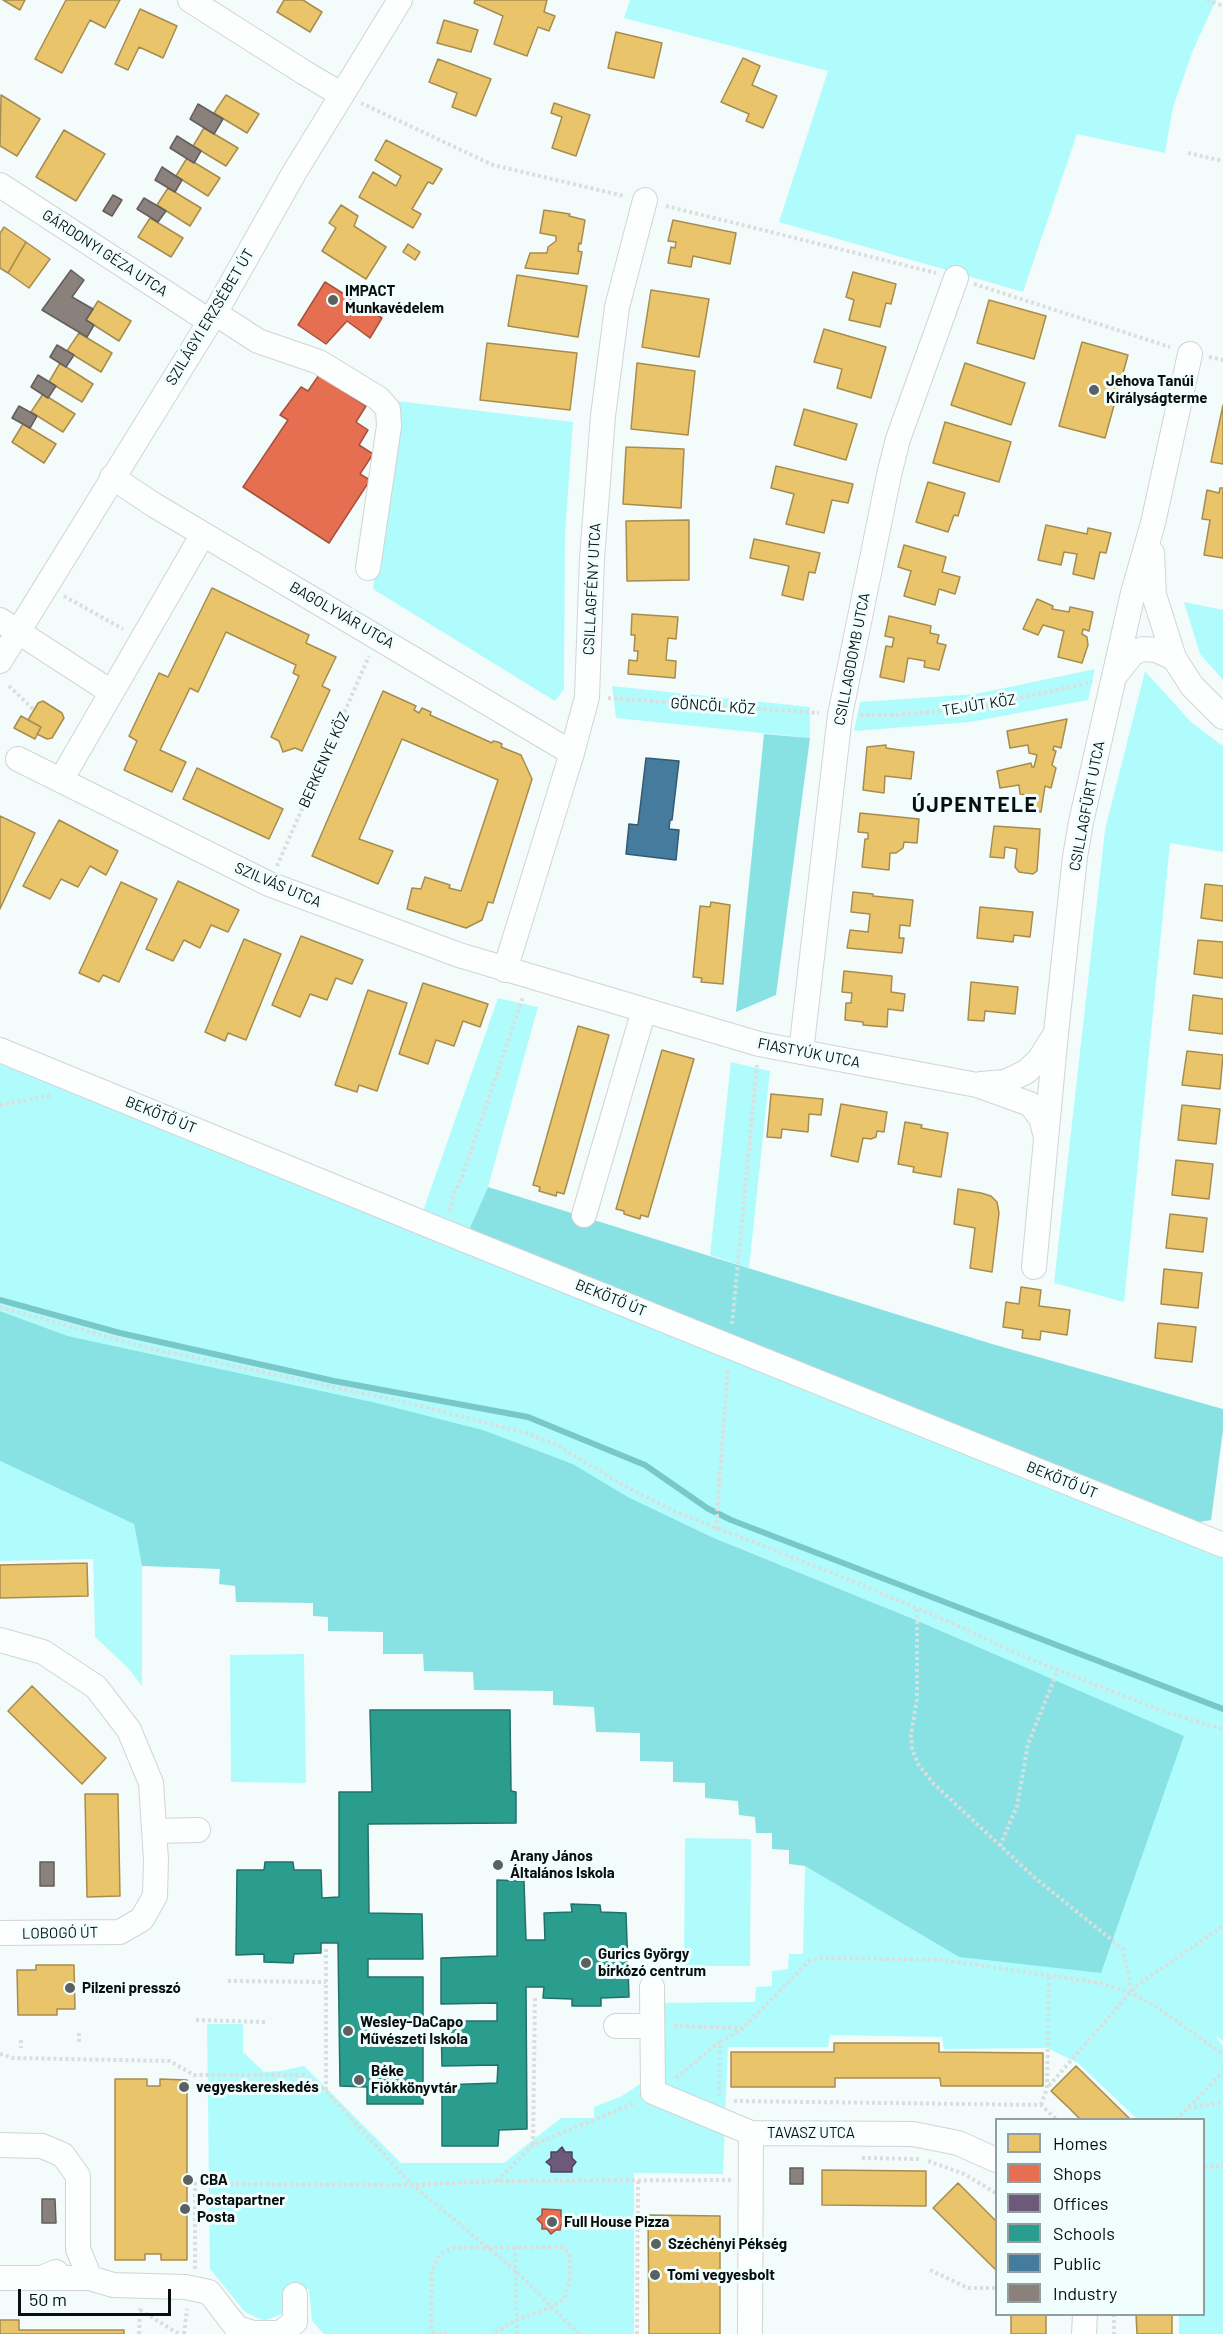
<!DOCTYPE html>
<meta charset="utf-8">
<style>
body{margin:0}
#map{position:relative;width:1223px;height:2334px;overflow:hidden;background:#f4fbfb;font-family:Barlow,sans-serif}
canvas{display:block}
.legend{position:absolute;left:995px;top:2118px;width:210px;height:198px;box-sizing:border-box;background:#f1fefe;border:2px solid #949e9e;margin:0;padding:8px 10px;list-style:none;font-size:18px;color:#090e0e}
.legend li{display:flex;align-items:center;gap:12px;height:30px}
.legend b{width:30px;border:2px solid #949e9e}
.scale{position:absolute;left:18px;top:2289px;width:153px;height:27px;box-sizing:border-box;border:3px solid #090e0e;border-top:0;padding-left:8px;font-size:18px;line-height:21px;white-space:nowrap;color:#090e0e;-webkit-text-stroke:4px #f1fefe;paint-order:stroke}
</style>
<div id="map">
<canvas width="1223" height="2334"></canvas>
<ul class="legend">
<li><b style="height:16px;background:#e9c46a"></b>Homes</li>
<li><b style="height:16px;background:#e76f51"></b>Shops</li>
<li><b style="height:16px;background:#6d597a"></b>Offices</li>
<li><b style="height:16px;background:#2a9d8f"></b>Schools</li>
<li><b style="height:16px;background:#457b9d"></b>Public</li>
<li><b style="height:16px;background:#8a817c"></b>Industry</li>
</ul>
<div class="scale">50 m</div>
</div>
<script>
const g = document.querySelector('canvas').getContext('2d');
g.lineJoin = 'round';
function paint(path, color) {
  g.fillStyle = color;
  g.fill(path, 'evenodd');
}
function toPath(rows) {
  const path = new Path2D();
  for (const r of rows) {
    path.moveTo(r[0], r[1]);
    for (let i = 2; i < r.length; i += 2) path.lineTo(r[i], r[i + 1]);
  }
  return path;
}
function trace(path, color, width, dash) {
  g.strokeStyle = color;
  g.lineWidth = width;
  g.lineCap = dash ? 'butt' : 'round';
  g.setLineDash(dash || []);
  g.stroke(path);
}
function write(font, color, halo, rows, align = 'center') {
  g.font = font + ' Barlow,sans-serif';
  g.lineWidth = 6;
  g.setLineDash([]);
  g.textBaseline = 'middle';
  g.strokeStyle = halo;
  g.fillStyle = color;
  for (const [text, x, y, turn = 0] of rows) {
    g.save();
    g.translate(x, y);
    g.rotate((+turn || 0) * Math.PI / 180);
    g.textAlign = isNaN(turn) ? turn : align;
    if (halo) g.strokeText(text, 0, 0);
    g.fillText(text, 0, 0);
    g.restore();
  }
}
paint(toPath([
 [630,0,1216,0,1193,50,1173,107,1165,153,1077,134,1023,292,779,222,828,71,624,18],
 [397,401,573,422,565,534,564,689,555,701,373,589],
 [1184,602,1223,610,1223,680,1200,654],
 [1095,669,1088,700,970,722,854,731,860,702,976,694],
 [1145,671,1191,722,1223,746,1223,852,1170,843,1124,1302,1054,1283,1105,830],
 [612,686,810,707,810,738,616,718],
 [498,998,538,1007,488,1187,469,1230,423,1211],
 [0,1058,1223,1556,1223,2041,1215,2036,1223,2046,1223,2334,1179,2334,1179,2315,1204,2314,1204,2120,1137,2119,1078,2063,1047,2048,944,2049,942,2037,830,2035,828,2047,728,2047,723,2174,634,2173,634,2334,324,2334,312,2321,309,2289,286,2290,285,2313,264,2321,245,2312,210,2269,207,2024,243,2024,243,2052,264,2072,280,2071,304,2066,401,2163,504,2163,561,2118,594,2118,594,2107,622,2096,646,2080,645,2003,755,2002,756,1987,772,1986,772,1971,788,1969,789,1954,803,1954,805,1866,959,1957,1183,1737,911,1618,714,1538,628,1497,573,1464,483,1430,377,1403,68,1336,0,1311],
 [731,1062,770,1071,749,1268,710,1255],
 [0,1461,134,1524,142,1566,142,1686,128,1668,95,1637,93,1559,0,1561],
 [304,1654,306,1783,231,1782,230,1655],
 [685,1838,751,1839,750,1966,684,1966]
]), '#b0fcfd');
paint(toPath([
 [764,734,810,738,776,995,736,1012],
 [488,1187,992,1344,1223,1409,1223,1430,1211,1520,1193,1523,469,1230],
 [0,1311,68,1336,377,1403,483,1430,573,1464,628,1497,714,1538,911,1618,1184,1736,1101,1973,959,1957,805,1866,789,1864,789,1850,772,1849,772,1833,756,1833,755,1817,739,1815,738,1801,705,1798,705,1783,673,1782,673,1762,640,1761,640,1733,596,1732,594,1707,553,1705,553,1691,474,1690,473,1672,424,1671,423,1654,383,1654,383,1632,328,1631,328,1617,313,1616,313,1603,236,1602,235,1586,219,1584,220,1569,142,1566,134,1524,0,1461]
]), '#88e2e4');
const homes = toPath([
 [3,0,25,0,20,10,3,0],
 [66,0,120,0,105,28,90,20,62,73,35,59,66,0],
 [284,0,303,0,322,12,310,32,277,12,284,0],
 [475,0,547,0,544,12,555,16,549,31,538,27,527,56,494,44,503,16,474,3,475,0],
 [140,9,177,26,163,58,139,47,128,70,115,64,140,9],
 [444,20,478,30,471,52,437,43,444,20],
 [616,32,662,43,654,78,608,68,616,32],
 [743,58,760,66,752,85,777,96,763,128,746,121,749,114,721,102,743,58],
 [438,59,491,79,476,116,452,107,457,93,429,82,438,59],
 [1,95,40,119,17,156,0,146,1,95],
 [226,95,259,114,247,133,214,113,226,95],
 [554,103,590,115,576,156,552,148,562,117,551,113,554,103],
 [204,128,238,148,226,166,193,146,204,128],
 [64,130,105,154,76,201,36,177,64,130],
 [386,140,442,169,433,184,428,182,412,209,421,214,413,228,359,197,373,172,396,186,401,176,375,160,386,140],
 [187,158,220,178,208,196,176,176,187,158],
 [168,188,201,208,190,226,157,205,168,188],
 [341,205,358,216,354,226,386,247,366,279,322,251,336,228,329,223,341,205],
 [544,210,570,214,569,216,585,220,581,244,579,243,578,251,582,252,578,274,525,268,530,253,547,253,548,247,556,241,556,236,540,233,544,210],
 [150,218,183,238,171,257,138,237,150,218],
 [673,220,736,233,730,264,693,256,691,267,668,263,671,247,675,248,676,242,668,241,673,220],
 [4,227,26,242,8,273,0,268,0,233,4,227],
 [26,242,50,259,29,288,8,273,26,242],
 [408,244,420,252,415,260,403,252,408,244],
 [853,272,896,284,891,304,886,303,880,327,849,320,854,300,846,297,853,272],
 [517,275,587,286,578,337,508,326,517,275],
 [651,290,709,299,699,357,642,347,651,290],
 [989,300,1046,316,1034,359,977,343,989,300],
 [98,301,131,321,119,341,86,320,98,301],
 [824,329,886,347,871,398,837,388,842,369,814,362,824,329],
 [79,333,112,353,101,372,67,351,79,333],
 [1082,342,1128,355,1105,438,1059,426,1082,342],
 [487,343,577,353,570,410,480,400,487,343],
 [60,363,93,384,82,402,49,382,60,363],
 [637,363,695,371,688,435,631,429,637,363],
 [965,363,1025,383,1011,425,951,405,965,363],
 [43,394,75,414,63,432,31,412,43,394],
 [1223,405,1223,464,1211,462,1223,405],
 [804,409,857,424,846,460,794,445,804,409],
 [945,422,1011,442,999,482,933,463,945,422],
 [23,424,56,444,44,463,12,442,23,424],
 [626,447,684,449,681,508,623,504,626,447],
 [776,466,853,484,848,503,832,500,824,533,786,524,794,494,771,488,776,466],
 [928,482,965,493,958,516,954,515,948,532,916,522,928,482],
 [1220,488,1223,488,1223,558,1204,555,1210,520,1202,519,1207,490,1219,493,1220,488],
 [689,520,689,580,627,581,626,521,689,520],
 [1046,525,1087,534,1088,528,1111,533,1106,553,1100,552,1094,579,1073,574,1077,554,1064,552,1061,565,1038,560,1046,525],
 [754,539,820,553,815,573,809,572,803,600,782,595,789,566,750,558,754,539],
 [904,545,946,557,942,572,960,577,955,594,939,589,935,605,904,596,911,571,898,567,904,545],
 [212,588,309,635,306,643,336,657,322,686,330,690,302,751,295,748,283,752,279,741,271,737,299,676,293,673,296,665,226,632,198,692,190,688,160,750,186,762,172,792,124,770,137,741,129,736,159,673,168,677,212,588],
 [1037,599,1053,606,1052,609,1069,612,1070,607,1093,612,1089,631,1083,629,1082,634,1087,637,1088,645,1082,663,1058,657,1064,631,1043,625,1038,635,1023,629,1037,599],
 [632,614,678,617,676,639,668,638,666,660,676,661,675,678,628,674,629,660,637,661,638,651,634,651,635,635,631,635,632,614],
 [889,616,931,626,930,633,939,635,937,643,946,645,939,670,924,667,925,661,908,658,904,682,880,677,886,646,892,647,894,638,885,636,889,616],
 [383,691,416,706,414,710,419,713,422,708,431,712,430,715,492,743,493,741,498,742,502,744,501,747,521,755,532,779,493,903,488,902,482,920,466,928,407,909,412,888,421,889,425,877,450,885,449,888,461,891,498,780,402,739,359,839,393,851,378,884,312,856,383,691],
 [43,701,62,713,64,718,52,738,47,739,37,734,41,727,28,720,38,703,43,701],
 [21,716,41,727,35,739,14,728,21,716],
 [1067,719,1061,748,1054,746,1053,750,1056,751,1052,765,1056,768,1051,788,1045,786,1041,812,1024,807,1027,795,1020,794,1019,785,1000,788,997,771,1031,763,1032,767,1034,767,1037,755,1029,753,1028,745,1010,748,1007,731,1067,719],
 [886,745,886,748,914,752,911,779,885,776,884,793,863,790,867,747,886,745],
 [197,768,283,809,269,839,183,799,197,768],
 [860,813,919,819,917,843,904,842,903,848,896,853,890,853,889,870,862,867,865,839,868,839,868,833,858,832,860,813],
 [0,816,35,833,0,909,0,816],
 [59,820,118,851,106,875,90,866,78,887,61,879,50,899,23,886,59,820],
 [994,826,1040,829,1037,871,1033,874,1019,872,1015,867,1017,849,1005,847,1004,858,990,857,994,826],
 [178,881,239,910,228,932,211,925,200,948,184,940,173,961,146,949,178,881],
 [121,882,157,899,119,982,103,975,99,982,79,973,121,882],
 [1205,884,1223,886,1223,921,1201,918,1205,884],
 [853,892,873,894,873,896,913,900,910,926,900,925,899,938,904,938,902,953,847,948,850,930,868,932,870,914,851,912,853,892],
 [711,902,730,905,723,984,701,982,702,978,693,977,700,906,710,907,711,902],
 [980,907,1033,912,1030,937,1014,935,1013,942,977,938,980,907],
 [301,936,363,960,352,984,336,978,327,1000,310,994,300,1017,272,1005,301,936],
 [244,939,281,954,246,1040,228,1033,225,1041,205,1032,244,939],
 [1198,940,1223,942,1223,978,1194,974,1198,940],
 [844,971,892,976,891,992,905,994,903,1011,888,1009,887,1027,863,1025,863,1022,845,1020,846,1003,851,1003,852,993,842,992,844,971],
 [971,982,1018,987,1015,1014,985,1011,984,1021,968,1020,971,982],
 [423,983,488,1004,480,1027,463,1021,454,1046,436,1040,428,1064,399,1054,423,983],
 [368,990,407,1003,377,1091,359,1085,357,1092,335,1085,368,990],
 [1193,995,1223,999,1223,1034,1189,1030,1193,995],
 [578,1026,609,1035,564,1194,557,1192,556,1196,539,1191,540,1187,533,1185,578,1026],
 [662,1050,694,1059,648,1217,641,1215,640,1219,624,1214,624,1211,616,1209,662,1050],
 [1187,1051,1223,1055,1220,1089,1182,1085,1187,1051],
 [771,1094,823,1099,821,1115,809,1114,808,1132,782,1129,781,1138,767,1137,771,1094],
 [841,1104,887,1112,884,1132,877,1131,876,1137,871,1139,863,1138,858,1162,831,1156,841,1104],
 [1182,1105,1220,1109,1216,1144,1178,1140,1182,1105],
 [905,1122,922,1125,921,1128,948,1133,941,1177,913,1172,914,1167,898,1164,905,1122],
 [1176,1160,1213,1164,1209,1199,1172,1195,1176,1160],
 [958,1189,981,1193,991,1196,997,1202,999,1213,992,1272,970,1268,975,1228,954,1224,958,1189],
 [1170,1214,1207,1218,1203,1252,1166,1248,1170,1214],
 [1164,1269,1202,1273,1198,1308,1161,1304,1164,1269],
 [1021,1287,1041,1290,1039,1306,1070,1310,1067,1335,1041,1331,1040,1340,1022,1338,1023,1330,1003,1327,1006,1302,1019,1304,1021,1287],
 [1158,1323,1196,1327,1192,1362,1155,1358,1158,1323],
 [87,1563,88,1596,0,1598,0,1565,87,1563],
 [32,1686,106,1758,82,1784,8,1711,32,1686],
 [85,1794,118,1794,120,1896,87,1897,85,1794],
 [36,1965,74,1965,75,2009,57,2009,57,2015,18,2015,17,1970,36,1970,36,1965],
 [834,2043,939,2043,939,2052,1043,2053,1043,2086,941,2086,940,2078,835,2078,835,2087,731,2087,731,2052,834,2052,834,2043],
 [1076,2066,1131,2120,1081,2120,1069,2108,1051,2091,1076,2066],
 [115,2079,147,2079,147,2086,160,2086,160,2079,187,2080,187,2260,161,2260,161,2254,145,2254,145,2260,115,2260,115,2079],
 [822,2170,926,2171,926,2206,822,2205,822,2170],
 [958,2183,996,2221,996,2270,933,2208,958,2183],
 [648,2215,720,2216,720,2334,649,2334,648,2215],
 [1011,2314,1046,2314,1046,2334,1011,2334,1011,2314],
 [1136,2314,1172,2314,1172,2334,1137,2334,1136,2314],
 [0,2320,19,2320,19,2330,124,2330,124,2334,0,2334,0,2320]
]);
paint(homes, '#e9c46a');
trace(homes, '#a68d4e', 1.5);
const shops = toPath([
 [325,282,382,318,370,338,347,321,326,344,298,325,325,282],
 [319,375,366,406,356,422,368,430,359,445,373,454,360,474,370,480,329,543,243,487,288,420,280,415,301,387,308,391,319,375],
 [542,2209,561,2210,561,2216,566,2221,561,2225,560,2230,556,2230,551,2234,547,2229,542,2229,542,2224,537,2219,542,2215,542,2209]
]);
paint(shops, '#e76f51');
trace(shops, '#a4523d', 1.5);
const offices = toPath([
 [562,2147,565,2152,572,2152,572,2158,576,2162,572,2167,572,2172,551,2172,551,2166,546,2162,551,2158,551,2152,557,2152,562,2147]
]);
paint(offices, '#6d597a');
trace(offices, '#4f425a', 1.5);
const schools = toPath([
 [370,1710,510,1710,511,1791,516,1792,516,1823,368,1824,369,1913,422,1914,423,1959,368,1959,368,1977,423,1977,423,2024,367,2025,368,2043,423,2043,423,2104,367,2104,367,2087,340,2086,338,1943,321,1943,321,1953,294,1954,293,1963,264,1962,264,1954,236,1955,237,1870,264,1870,265,1862,293,1862,294,1870,321,1870,322,1898,339,1897,339,1792,372,1792,370,1710],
 [497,1880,524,1881,526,1940,545,1940,544,1913,572,1912,571,1904,600,1905,601,1912,626,1913,629,1997,601,1998,601,2006,572,2006,572,1999,543,1998,544,1987,526,1987,527,2129,499,2130,498,2146,442,2146,442,2085,497,2083,498,2065,442,2066,441,2021,497,2021,497,2003,441,2004,441,1958,497,1956,497,1880]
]);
paint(schools, '#2a9d8f');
trace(schools, '#207268', 1.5);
const public = toPath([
 [646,758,679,761,672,820,670,820,669,829,679,830,676,860,626,854,629,824,638,825,646,758]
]);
paint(public, '#457b9d');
trace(public, '#335a72', 1.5);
const industry = toPath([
 [198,104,223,119,214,134,190,119,198,104],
 [177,136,201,151,194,163,170,148,177,136],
 [162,167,182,180,175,192,155,180,162,167],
 [113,195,122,200,112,216,103,211,113,195],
 [144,198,166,211,158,222,137,209,144,198],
 [71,270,84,280,72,297,93,309,86,320,94,325,87,337,42,310,71,270],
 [57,345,74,355,66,367,50,357,57,345],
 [38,375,56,386,48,398,31,387,38,375],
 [19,406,37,416,30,428,12,418,19,406],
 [40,1862,54,1862,54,1886,40,1886,40,1862],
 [790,2168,803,2168,803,2184,790,2184,790,2168],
 [42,2199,55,2199,56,2223,42,2223,42,2199]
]);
paint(industry, '#8a817c');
trace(industry, '#635e5b', 1.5);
trace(toPath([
 [0,1300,120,1333,334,1381,528,1417,645,1465,707,1508,731,1520,1223,1709]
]), '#79c8c9', 6);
const minor = toPath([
 [190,0,305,73,342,95],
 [0,185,209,321],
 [215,313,258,341,319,362,378,398,388,409,389,426,368,568],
 [112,477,154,505,572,753],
 [1152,553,1154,595,1174,658,1192,686,1223,717],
 [0,620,111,692],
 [0,661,215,313,294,173,400,0],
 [1117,673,1133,653,1143,649,1156,650,1174,658],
 [18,759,269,884,459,955,759,1044,977,1085,1030,1104,1041,1118,1046,1137],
 [61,780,203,534],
 [505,970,572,753,587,697,592,558,603,416,617,307,645,200],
 [0,1050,445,1232,1223,1545],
 [801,1052,840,715,889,475,898,439,956,278],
 [981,1084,1005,1082,1026,1072,1039,1060,1053,1038],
 [584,1215,644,1010],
 [1034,1267,1056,1033,1075,857,1081,822,1133,593,1153,523,1190,354],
 [0,1640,43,1652,96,1687,129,1730,151,1783,156,1860,155,1896,142,1919,120,1932,0,1933],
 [154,1831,198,1830],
 [652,1987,653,2092,751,2133],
 [616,2026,652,2026],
 [0,2145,42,2146,63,2155,78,2176,78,2249,90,2278,41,2278],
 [0,2278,41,2278,56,2272],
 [90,2278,113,2285,185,2287,209,2292,237,2328,253,2333,280,2333,295,2322,295,2295],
 [750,2334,751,2133,913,2134,958,2143,996,2160],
 [1084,2334,1085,2314]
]);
trace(minor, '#d0d5d5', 26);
trace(toPath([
 [1207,0,1223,6],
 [361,103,493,165,624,196],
 [1188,153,1223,161],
 [666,206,936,273],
 [974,284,1170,347],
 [1209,357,1223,360],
 [64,596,123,629],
 [9,686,34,710],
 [608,698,819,713],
 [860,715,895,715,976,708,1092,682],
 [277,866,369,656],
 [0,1105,52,1095],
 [450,1211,454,1193,462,1177,523,997],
 [0,1307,148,1348,414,1404,529,1434,555,1444,630,1489,676,1512,845,1578,947,1621,1032,1660,1168,1713,1223,1729],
 [732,1324,757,1065],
 [716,1529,728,1367],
 [917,1609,917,1699,911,1735,912,1749,918,1764,934,1784,1035,1878,1123,1949,1132,1992],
 [1000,1846,1017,1806,1028,1744,1058,1670],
 [1049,1977,1047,2088,1136,1986,1223,1926],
 [228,1981,326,1982],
 [196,2020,266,2022],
 [674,2026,742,2028],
 [21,2040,21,2048],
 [79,2042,79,2031],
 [0,2054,13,2058,170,2061,194,2075,304,2075,326,2091,412,2185,515,2270,579,2334],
 [676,2078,719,2042],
 [326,2090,326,1949],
 [719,2096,720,2042,743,2028,809,1961,820,1958,943,1960,1100,1983,1132,1993,1155,2006,1223,2054],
 [734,2101,1041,2105,1057,2120],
 [1041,2105,1047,2088],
 [1188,2108,1223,2102],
 [1176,2120,1223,2072],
 [533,2145,535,1996],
 [862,2158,920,2159],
 [928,2161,964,2174,996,2193],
 [1204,2167,1223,2166],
 [497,2181,533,2145,635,2103],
 [515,2247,517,2334],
 [195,2269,195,2184,412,2185,497,2181,732,2180],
 [930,2270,968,2288,996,2288],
 [1114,2314,1114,2334],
 [139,2334,140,2310,179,2334],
 [184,2334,187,2309],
 [434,2334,431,2327,432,2270,438,2257,442,2253,453,2248,563,2247,569,2253,570,2262,570,2278,565,2298,552,2307,516,2320,492,2334],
 [438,2334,450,2334],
 [637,2334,638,2180]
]), '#dbdede', 4, [3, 3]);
trace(minor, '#fdfefe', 24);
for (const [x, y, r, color] of [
 [333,300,6,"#5b6161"],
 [1094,390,6,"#5b6161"],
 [498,1865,6,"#5b6161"],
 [586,1963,6,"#5b6161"],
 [70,1988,6,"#5b6161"],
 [348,2031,6,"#5b6161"],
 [359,2080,6,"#5b6161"],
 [184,2087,6,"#5b6161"],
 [188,2180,6,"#5b6161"],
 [185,2209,6,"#5b6161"],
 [552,2222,6,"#5b6161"],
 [656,2244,6,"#5b6161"],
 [655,2275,6,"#5b6161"]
]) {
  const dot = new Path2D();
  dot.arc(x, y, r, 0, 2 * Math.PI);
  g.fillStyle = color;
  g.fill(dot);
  trace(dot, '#f1fefe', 2);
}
write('15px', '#090e0e', '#f1fefe', [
 ["GÁRDONYI GÉZA UTCA",105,253,33],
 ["SZILÁGYI ERZSÉBET ÚT",210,317,-59],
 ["CSILLAGFÉNY UTCA",592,589,-87],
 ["BAGOLYVÁR UTCA",342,615,30],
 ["CSILLAGDOMB UTCA",852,659,-79],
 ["TEJÚT KÖZ",979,705,-9],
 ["GÖNCÖL KÖZ",713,706,4],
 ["BERKENYE KÖZ",324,760,-66],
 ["CSILLAGFÜRT UTCA",1087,806,-79],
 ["SZILVÁS UTCA",278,885,23],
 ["FIASTYÚK UTCA",809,1053,11],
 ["BEKÖTŐ ÚT",161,1115,22],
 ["BEKÖTŐ ÚT",611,1298,22],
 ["BEKÖTŐ ÚT",1062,1480,22],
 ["LOBOGÓ ÚT",60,1933,-1],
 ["TAVASZ UTCA",811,2133]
]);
write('bold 15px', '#090e0e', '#f1fefe', [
 ["IMPACT",345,291],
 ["Munkavédelem",345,308],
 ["Jehova Tanúi",1106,381],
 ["Királyságterme",1106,398],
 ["Arany János",510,1856],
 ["Általános Iskola",510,1873],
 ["Gurics György",598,1954],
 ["bírkózó centrum",598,1971],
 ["Pilzeni presszó",82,1988],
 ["Wesley-DaCapo",360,2022],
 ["Művészeti Iskola",360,2039],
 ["Béke",371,2071],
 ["Fiókkönyvtár",371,2088],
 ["vegyeskereskedés",196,2087],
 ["CBA",200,2180],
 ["Postapartner",197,2200],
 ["Posta",197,2217],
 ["Full House Pizza",564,2222],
 ["Széchényi Pékség",668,2244],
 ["Tomi vegyesbolt",667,2275]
], 'left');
g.letterSpacing = '1.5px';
write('bold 21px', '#090e0e', '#f1fefe', [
 ["ÚJPENTELE",975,805]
]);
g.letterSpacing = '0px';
</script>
